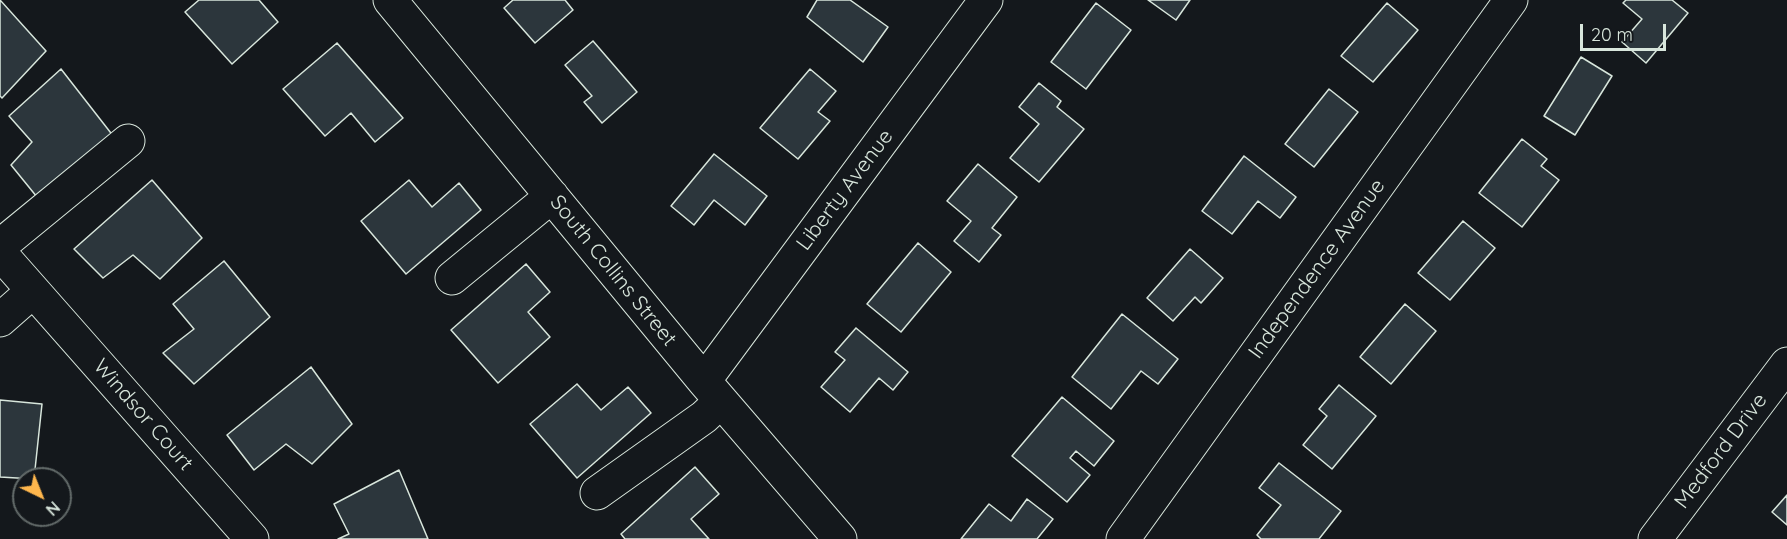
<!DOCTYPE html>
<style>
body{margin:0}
#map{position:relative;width:1787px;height:539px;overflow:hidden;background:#14181c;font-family:Quicksand,sans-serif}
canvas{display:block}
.north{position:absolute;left:12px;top:467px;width:60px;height:60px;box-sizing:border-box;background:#14181c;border:2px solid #626a69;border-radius:50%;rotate:137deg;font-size:16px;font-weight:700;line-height:24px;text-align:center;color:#d8e6dc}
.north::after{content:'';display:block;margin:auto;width:21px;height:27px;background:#ffb74d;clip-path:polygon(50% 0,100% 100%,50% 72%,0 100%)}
.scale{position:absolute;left:1580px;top:24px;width:86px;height:27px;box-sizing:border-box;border:3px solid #d8e6dc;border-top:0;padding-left:8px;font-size:18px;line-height:21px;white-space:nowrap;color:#d8e6dc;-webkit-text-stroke:4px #14181c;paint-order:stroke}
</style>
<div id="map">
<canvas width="1787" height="539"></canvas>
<div class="north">N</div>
<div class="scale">20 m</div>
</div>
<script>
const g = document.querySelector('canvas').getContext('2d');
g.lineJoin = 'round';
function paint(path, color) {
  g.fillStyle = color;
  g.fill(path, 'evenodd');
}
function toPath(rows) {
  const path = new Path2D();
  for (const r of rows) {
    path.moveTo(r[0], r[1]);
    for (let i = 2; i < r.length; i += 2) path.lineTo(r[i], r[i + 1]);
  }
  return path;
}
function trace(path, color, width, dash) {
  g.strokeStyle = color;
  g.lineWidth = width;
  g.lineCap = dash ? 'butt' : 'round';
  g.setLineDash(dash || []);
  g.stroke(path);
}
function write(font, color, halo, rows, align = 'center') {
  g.font = font + ' Quicksand,sans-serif';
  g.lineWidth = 4.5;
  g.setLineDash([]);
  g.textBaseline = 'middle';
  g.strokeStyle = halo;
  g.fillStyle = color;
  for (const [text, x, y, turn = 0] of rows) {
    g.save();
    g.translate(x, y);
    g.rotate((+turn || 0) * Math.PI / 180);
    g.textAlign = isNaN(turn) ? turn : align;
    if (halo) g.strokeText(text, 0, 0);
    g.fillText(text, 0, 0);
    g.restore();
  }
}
const building = toPath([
 [0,0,46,51,2,98,0,96,0,0],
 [199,0,259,0,278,22,232,64,185,12,199,0],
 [513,0,565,0,573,10,535,43,504,8,513,0],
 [817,0,850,0,888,27,863,62,807,17,817,0],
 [1148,0,1190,0,1176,20,1148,0],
 [1626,0,1672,0,1688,13,1646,63,1622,42,1642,19,1623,3,1626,0],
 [1096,3,1131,30,1086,89,1051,62,1096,3],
 [1387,3,1418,30,1373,82,1341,56,1387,3],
 [593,41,637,92,602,123,584,102,592,96,565,65,593,41],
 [337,43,403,118,375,142,351,113,325,136,283,89,337,43],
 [1581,57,1612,76,1575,135,1544,116,1581,57],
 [61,69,114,137,37,197,11,165,32,142,9,116,61,69],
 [810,69,836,91,818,112,830,121,798,159,760,128,810,69],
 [1039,83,1061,101,1057,107,1084,129,1039,182,1010,158,1039,124,1019,107,1039,83],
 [1329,89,1358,112,1314,167,1285,144,1329,89],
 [1522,139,1547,159,1541,166,1559,180,1522,227,1479,193,1522,139],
 [714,154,767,196,745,225,714,200,694,225,671,206,714,154],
 [1244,156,1296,197,1280,218,1258,201,1232,234,1202,211,1244,156],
 [978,164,1017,197,992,228,1001,235,979,262,954,241,971,221,947,201,978,164],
 [152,180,202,238,160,279,133,255,103,278,74,249,152,180],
 [409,180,432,207,459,183,481,210,406,274,361,221,409,180],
 [1463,221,1495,248,1450,300,1418,273,1463,221],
 [918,243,951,272,901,332,867,304,918,243],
 [1190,249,1223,278,1201,303,1195,297,1173,321,1147,298,1190,249],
 [224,261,270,317,194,384,163,353,194,329,173,304,224,261],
 [526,264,550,292,528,312,550,337,498,383,451,330,526,264],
 [1405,304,1436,331,1391,384,1360,357,1405,304],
 [1122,314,1178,359,1158,384,1141,371,1111,409,1072,377,1122,314],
 [856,328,908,372,893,390,879,378,850,412,821,387,845,360,835,352,856,328],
 [311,367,352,424,312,464,286,444,254,470,227,435,311,367],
 [577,384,601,410,628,387,651,413,577,478,530,424,577,384],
 [1339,385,1376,416,1332,469,1303,445,1327,416,1319,409,1339,385],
 [1062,397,1114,441,1094,466,1076,451,1070,458,1090,475,1067,502,1012,456,1062,397],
 [0,400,42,404,34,479,0,477,0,400],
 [1279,463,1341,511,1319,539,1261,539,1257,535,1281,505,1259,488,1279,463],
 [695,467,719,494,691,519,709,539,625,539,621,534,695,467],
 [399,470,428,539,338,539,349,534,334,504,399,470],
 [1787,495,1787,525,1772,512,1787,495],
 [1027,499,1053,519,1037,539,961,539,989,504,1011,521,1027,499]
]);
paint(building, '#2c363c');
trace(building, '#d8e6dc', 1.5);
const minor = toPath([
 [390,0,704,381,840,539],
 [0,246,128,141],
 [0,253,252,539],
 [452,278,552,196],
 [0,320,33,291],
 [704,381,986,0],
 [597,493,704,417,721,401],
 [1123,539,1511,0],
 [1655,539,1787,364]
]);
trace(minor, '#d8e6dc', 35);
trace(minor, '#14181c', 33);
write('21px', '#d8e6dc', '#14181c', [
 ["Liberty Avenue",845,190,-53],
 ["Independence Avenue",1317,269,-54],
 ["South Collins Street",613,271,51],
 ["Windsor Court",143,415,49],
 ["Medford Drive",1721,451,-53]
]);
</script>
